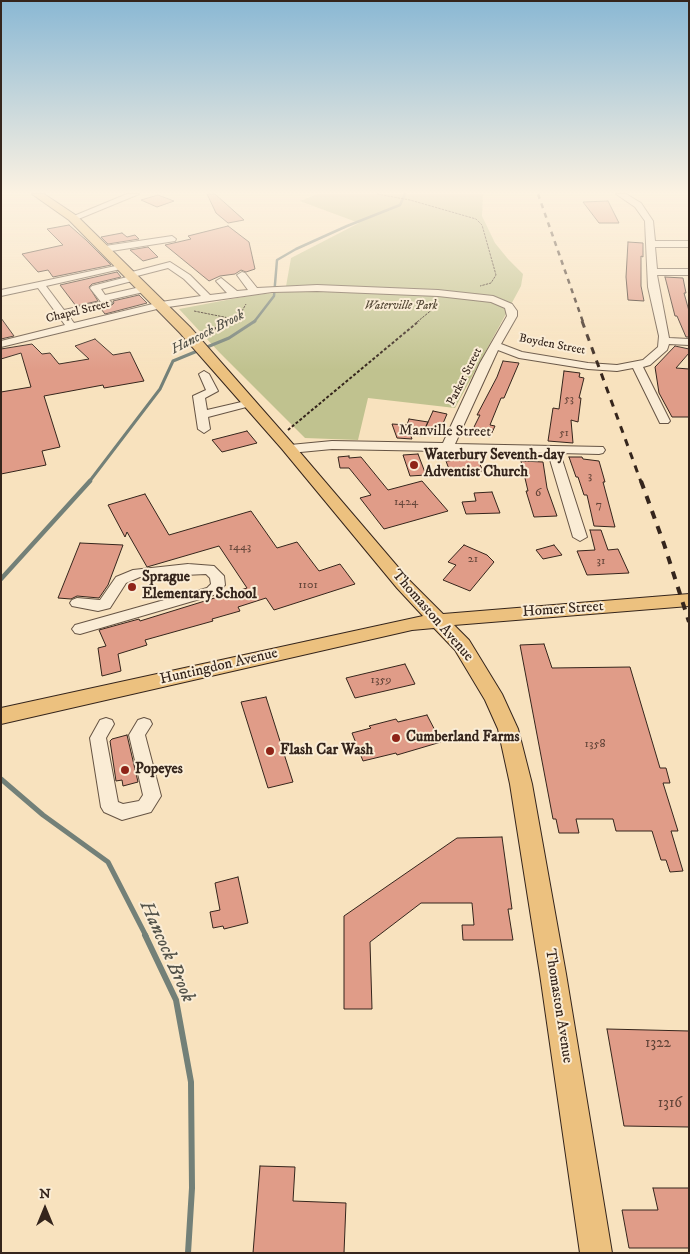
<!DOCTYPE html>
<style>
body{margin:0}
#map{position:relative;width:690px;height:1254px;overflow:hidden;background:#f8e2be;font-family:"IM FELL DW Pica",serif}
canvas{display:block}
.frame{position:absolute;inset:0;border:2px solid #35251c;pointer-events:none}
.north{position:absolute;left:20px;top:1184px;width:50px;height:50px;-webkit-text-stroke:4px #faecd5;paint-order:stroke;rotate:0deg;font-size:14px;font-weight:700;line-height:20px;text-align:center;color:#35251c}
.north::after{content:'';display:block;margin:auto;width:18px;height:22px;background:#35251c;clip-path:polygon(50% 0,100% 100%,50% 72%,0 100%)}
</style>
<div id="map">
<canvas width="690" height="1254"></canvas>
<div class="frame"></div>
<div class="north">N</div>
</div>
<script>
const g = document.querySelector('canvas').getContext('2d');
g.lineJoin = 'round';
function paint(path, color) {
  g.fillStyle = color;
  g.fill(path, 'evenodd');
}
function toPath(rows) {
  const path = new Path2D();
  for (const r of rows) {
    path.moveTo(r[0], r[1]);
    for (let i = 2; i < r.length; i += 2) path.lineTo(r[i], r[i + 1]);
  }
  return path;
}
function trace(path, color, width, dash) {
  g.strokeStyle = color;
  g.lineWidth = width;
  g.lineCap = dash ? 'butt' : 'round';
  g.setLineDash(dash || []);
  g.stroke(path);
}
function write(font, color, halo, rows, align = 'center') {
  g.font = font + ' "IM FELL DW Pica",serif';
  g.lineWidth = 4;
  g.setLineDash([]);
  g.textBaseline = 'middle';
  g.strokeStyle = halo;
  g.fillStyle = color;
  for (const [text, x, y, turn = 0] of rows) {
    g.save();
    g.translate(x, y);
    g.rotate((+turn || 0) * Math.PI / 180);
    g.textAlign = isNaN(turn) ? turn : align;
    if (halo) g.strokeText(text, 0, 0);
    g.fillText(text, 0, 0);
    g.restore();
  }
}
paint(toPath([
 [317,194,483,194,482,216,495,243,508,259,523,274,521,286,455,408,368,398,358,440,305,438,219,352,179,309,253,295,285,292,291,258,359,223,300,201]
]), '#c0c28f');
trace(toPath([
 [254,322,274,296,277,260,296,249,347,226,400,205,405,194]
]), '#738078', 2.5);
trace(toPath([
 [89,482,160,389,173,361,229,338,255,321]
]), '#738078', 3);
trace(toPath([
 [1,579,90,481]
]), '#738078', 4.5);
trace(toPath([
 [1,779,43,815,108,862,146,936]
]), '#738078', 5);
trace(toPath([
 [145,935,176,1000,191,1082,192,1188,188,1253]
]), '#738078', 6);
const building = toPath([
 [207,194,215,194,244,220,228,223,216,213,207,194],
 [158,195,174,201,157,207,141,200,158,195],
 [608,201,619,223,599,223,583,202,608,201],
 [69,225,86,240,111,265,53,277,48,270,38,272,22,254,63,245,47,229,69,225],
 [228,226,249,242,255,269,246,272,241,270,235,274,220,276,209,281,165,245,191,239,188,236,228,226],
 [122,233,127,237,135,235,139,239,108,244,101,237,122,233],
 [628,242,643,243,643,257,641,256,641,286,644,301,628,300,626,277,628,242],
 [148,247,158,257,143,261,130,250,148,247],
 [117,272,121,277,92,284,89,287,98,301,76,306,60,285,117,272],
 [665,277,683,278,686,293,684,293,689,311,689,337,686,337,677,316,675,316,665,277],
 [139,295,147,303,105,314,101,309,111,306,114,303,113,301,139,295],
 [1,318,14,336,1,339,1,318],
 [95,339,113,355,130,352,144,381,104,388,103,385,44,396,60,447,42,451,46,465,1,474,1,392,31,387,21,353,1,359,1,349,32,344,42,354,50,353,59,364,89,359,75,346,95,339],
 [675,346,689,349,689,353,676,368,689,369,689,417,672,417,659,393,655,367,675,346],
 [503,361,519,363,504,398,501,398,490,425,495,426,490,437,471,433,480,415,477,415,497,377,503,361],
 [564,371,580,373,579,377,584,378,579,398,581,398,578,422,571,420,573,443,548,441,553,408,559,409,564,371],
 [433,411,447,414,439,433,424,431,433,411],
 [409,419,428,422,421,436,410,434,412,439,397,438,392,424,407,425,409,419],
 [247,431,257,443,222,452,212,440,247,431],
 [418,454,426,475,410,476,403,455,418,454],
 [349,456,349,458,361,457,388,490,422,481,448,511,384,529,360,498,371,495,349,468,340,468,338,457,349,456],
 [569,457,582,457,583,459,599,461,605,482,603,482,615,527,594,526,587,495,584,495,578,477,576,477,569,457],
 [477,458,483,471,450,472,446,461,477,458],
 [521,461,543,462,547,488,557,516,534,517,526,491,528,491,521,461],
 [492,492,500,513,466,514,462,502,476,501,474,493,492,492],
 [145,494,169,535,251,511,277,548,297,542,319,571,340,564,355,584,274,610,266,598,238,607,240,611,212,619,213,621,145,640,147,645,118,654,121,671,102,676,98,648,106,646,99,630,139,619,140,621,247,588,219,546,147,567,127,532,125,537,108,505,145,494],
 [590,530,601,530,608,550,618,549,629,573,587,575,577,551,595,550,590,530],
 [80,543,123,545,108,585,99,598,77,596,71,599,58,598,80,543],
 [464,545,487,555,494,562,470,591,443,580,456,565,448,562,464,545],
 [554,545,562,555,543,559,536,550,554,545],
 [544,644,552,668,630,667,660,768,666,768,670,783,663,783,678,831,671,831,683,871,670,872,666,860,661,860,652,831,616,831,613,819,576,819,579,833,559,833,556,819,553,819,520,645,544,644],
 [405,664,415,684,355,698,346,678,405,664],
 [266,697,293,782,268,788,241,702,266,697],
 [427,715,441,742,397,755,396,753,363,761,352,733,371,728,369,726,396,719,398,722,427,715],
 [127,735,138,782,123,786,122,780,116,781,110,741,112,739,127,735],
 [502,837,512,909,508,909,513,940,463,940,462,925,474,925,472,903,421,903,370,942,372,1009,344,1009,344,916,457,838,502,837],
 [238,877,248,923,224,929,223,926,213,928,210,912,220,910,215,883,238,877],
 [607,1029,689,1031,689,1127,624,1126,607,1029],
 [260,1166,295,1167,293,1201,346,1203,344,1253,253,1253,260,1166],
 [653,1188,689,1188,689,1248,629,1248,622,1210,658,1210,653,1188]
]);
paint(building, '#e09c88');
trace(building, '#35251c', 1);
const minor = toPath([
 [127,194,139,194,76,220,69,218,127,194],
 [616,194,626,194,641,203,653,221,655,241,689,241,689,247,655,247,657,269,689,269,689,275,657,275,669,338,689,339,689,345,669,344,667,350,650,365,643,367,670,421,668,423,660,423,633,368,617,371,588,369,519,358,498,350,455,444,603,447,605,450,603,453,599,454,560,453,587,537,580,541,573,537,548,453,332,449,290,453,284,449,290,445,332,441,443,443,480,363,507,316,505,308,491,302,438,296,317,291,272,292,161,308,1,347,1,341,65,325,38,288,1,296,1,290,125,264,125,268,46,286,64,310,101,302,90,288,92,286,127,277,128,273,170,262,190,275,210,295,227,293,216,281,221,278,237,291,248,290,237,275,242,272,245,273,257,288,317,285,438,290,493,296,512,304,517,311,517,316,501,344,522,352,588,363,617,365,643,360,658,347,659,336,648,287,645,221,635,207,616,194],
 [168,268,184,279,201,296,161,302,74,323,68,315,110,305,112,303,109,300,148,291,148,287,145,286,105,295,101,289,136,280,137,276,168,268],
 [172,236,176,239,175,241,105,252,101,249,105,246,172,236],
 [204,371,209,374,218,391,205,398,207,410,250,400,256,403,254,405,208,417,210,429,204,433,198,429,193,396,206,390,199,374,204,371],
 [188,564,214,566,224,576,225,585,217,594,80,634,75,633,72,629,75,625,207,588,211,584,210,578,206,574,140,577,126,583,110,608,98,611,72,606,70,603,72,600,77,598,100,600,116,577,133,570,188,564],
 [106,718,112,720,114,724,106,738,118,802,123,804,139,801,143,795,129,735,138,720,144,718,150,720,152,724,145,735,161,796,151,812,122,820,104,812,101,807,90,738,100,720,106,718]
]);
const major = toPath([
 [32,194,44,194,77,216,190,327,292,443,409,580,443,614,689,594,689,606,454,625,469,640,502,694,518,729,532,784,566,974,612,1253,580,1253,540,974,510,784,498,729,485,700,455,650,434,628,412,630,1,724,1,708,423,616,397,588,282,449,180,333,69,220,32,194]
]);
trace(minor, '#665444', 2);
trace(major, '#35251c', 2);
trace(toPath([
 [377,194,410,200,476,219,482,225,496,275,491,283,480,286],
 [194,311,234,319],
 [228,322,242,311,246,304],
 [417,322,439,304]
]), '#35251c', 1, [2.5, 1]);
trace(toPath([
 [205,333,231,321],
 [288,430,419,321]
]), '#35251c', 2, [3, 2]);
paint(minor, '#faecd5');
paint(major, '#ecc17f');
trace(toPath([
 [538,194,583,322]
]), '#35251c', 2.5, [5, 5]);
trace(toPath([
 [582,321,641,482]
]), '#35251c', 3, [7, 7]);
trace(toPath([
 [641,481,664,544,689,622]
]), '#35251c', 4, [8, 8]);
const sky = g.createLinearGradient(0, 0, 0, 370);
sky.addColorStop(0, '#8ab8d4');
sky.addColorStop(0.52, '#fcf2e2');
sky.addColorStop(1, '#fcf2e200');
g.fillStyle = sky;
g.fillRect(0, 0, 690, 370);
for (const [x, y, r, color] of [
 [414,465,5,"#8f2418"],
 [132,587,5,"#8f2418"],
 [396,738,5,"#8f2418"],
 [270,751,5,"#8f2418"],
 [125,770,5,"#8f2418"]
]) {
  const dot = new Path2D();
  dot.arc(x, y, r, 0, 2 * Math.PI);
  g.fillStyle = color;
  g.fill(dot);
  trace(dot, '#faecd5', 2);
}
write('11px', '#604337', null, [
 ["53",569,400],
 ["51",564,434]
]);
write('italic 12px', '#584c39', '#faecd5', [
 ["Waterville Park",401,307]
]);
write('12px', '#35251c', '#faecd5', [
 ["Chapel Street",78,312,-14],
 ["Boyden Street",552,345,11],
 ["Parker Street",465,377,-63]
]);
write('12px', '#604337', null, [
 ["3",590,477],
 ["6",538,494],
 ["1424",406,503],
 ["7",599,506],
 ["1443",240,548],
 ["21",473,560],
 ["31",601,562],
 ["1101",308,586],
 ["1359",381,681],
 ["1358",595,745]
]);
write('italic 14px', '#54534a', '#faecd5', [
 ["Hancock Brook",208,333,-27]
]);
write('15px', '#35251c', '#faecd5', [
 ["Manville Street",445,432,1],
 ["Homer Street",563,610,-4],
 ["Thomaston Avenue",432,616,49],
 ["Huntingdon Avenue",219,667,-13],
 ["Thomaston Avenue",558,1006,81]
]);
write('bold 15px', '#35251c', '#faecd5', [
 ["Waterbury Seventh-day",424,456],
 ["Adventist Church",424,473],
 ["Sprague",142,578],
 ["Elementary School",142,595],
 ["Cumberland Farms",406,738],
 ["Flash Car Wash",280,751],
 ["Popeyes",135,770]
], 'left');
write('15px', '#604337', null, [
 ["1322",658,1044],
 ["1316",670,1104]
]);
write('italic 19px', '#54534a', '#faecd5', [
 ["Hancock Brook",166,952,66]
]);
</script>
